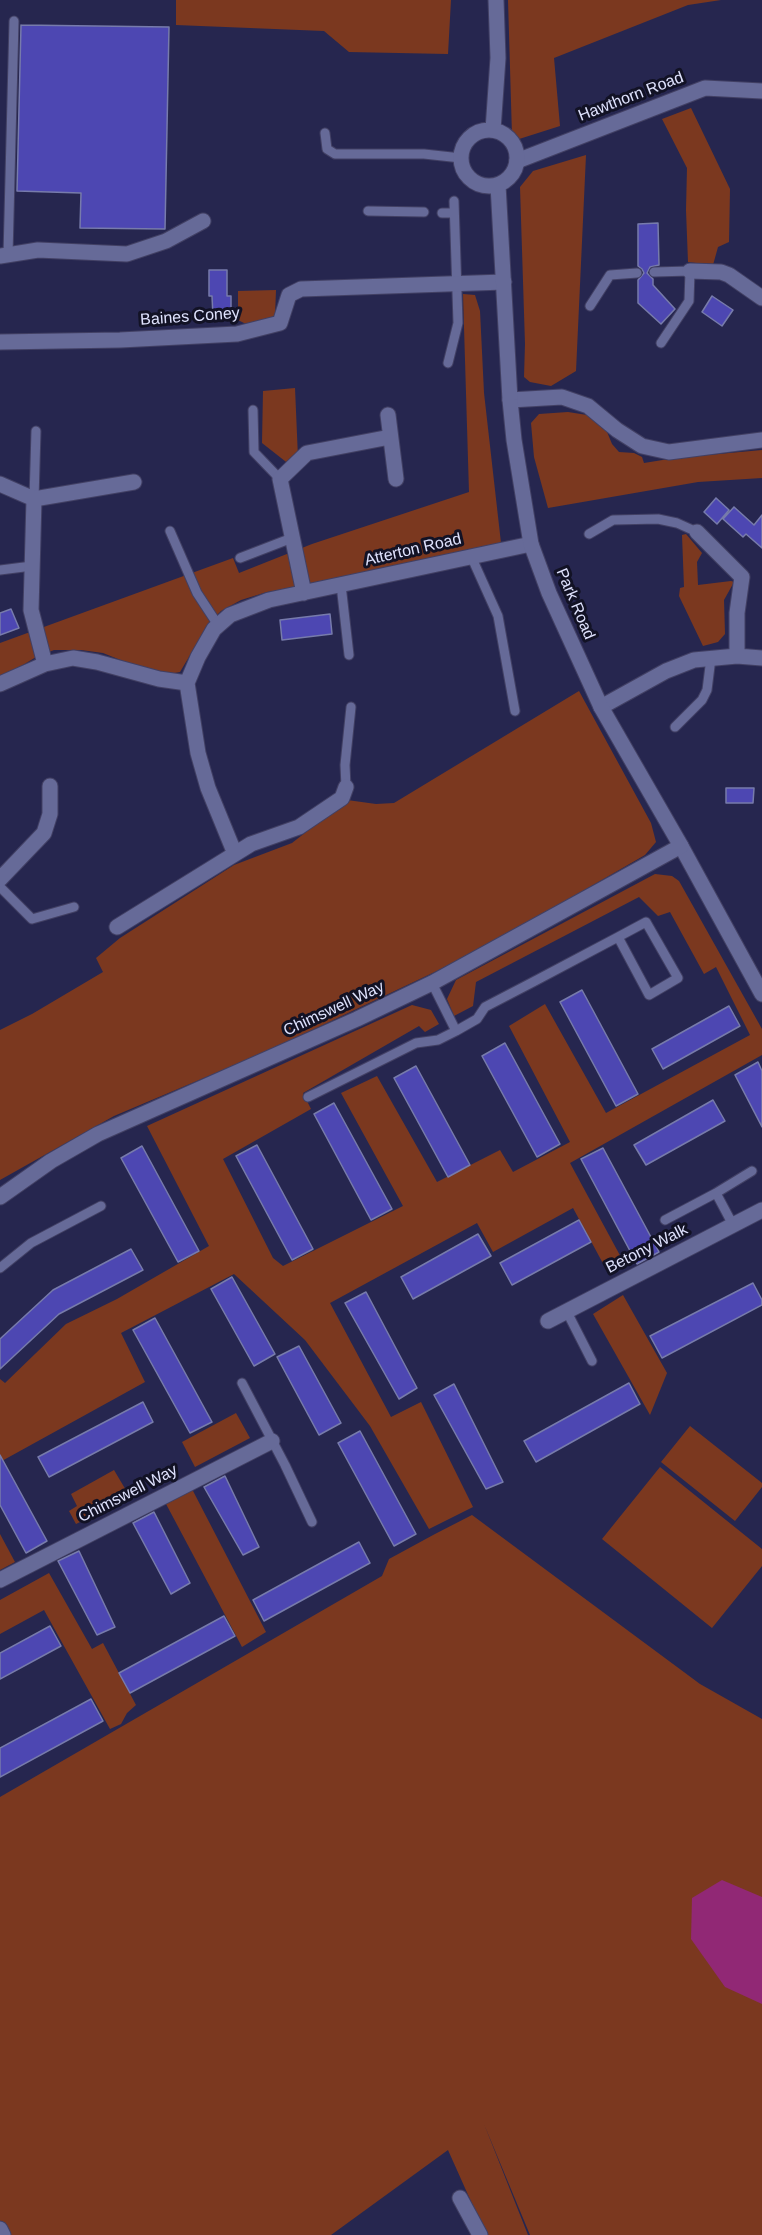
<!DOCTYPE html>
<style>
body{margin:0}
canvas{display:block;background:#26264f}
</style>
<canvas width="762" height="2235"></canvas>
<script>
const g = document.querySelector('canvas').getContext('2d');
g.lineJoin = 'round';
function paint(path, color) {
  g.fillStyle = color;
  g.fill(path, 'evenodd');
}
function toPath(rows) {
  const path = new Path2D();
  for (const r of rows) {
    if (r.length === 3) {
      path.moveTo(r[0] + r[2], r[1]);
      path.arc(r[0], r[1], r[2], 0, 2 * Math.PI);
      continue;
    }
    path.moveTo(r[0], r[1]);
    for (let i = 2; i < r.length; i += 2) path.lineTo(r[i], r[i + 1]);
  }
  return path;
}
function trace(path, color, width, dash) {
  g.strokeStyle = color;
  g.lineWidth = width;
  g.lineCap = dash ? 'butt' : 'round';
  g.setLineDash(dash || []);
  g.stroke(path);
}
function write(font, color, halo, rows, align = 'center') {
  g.font = font + ' Helvetica,sans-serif';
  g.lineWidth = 6;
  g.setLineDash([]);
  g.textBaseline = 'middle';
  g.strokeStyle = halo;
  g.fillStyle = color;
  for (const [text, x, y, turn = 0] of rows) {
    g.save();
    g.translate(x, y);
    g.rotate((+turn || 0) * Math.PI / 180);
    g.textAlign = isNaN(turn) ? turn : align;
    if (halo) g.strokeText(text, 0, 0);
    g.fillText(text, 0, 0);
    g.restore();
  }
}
paint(toPath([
 [176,0,451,0,448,54,349,52,324,31,176,25],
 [508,0,721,0,688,5,554,58,560,126,516,140,512,135],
 [691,108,730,189,729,242,718,247,713,265,688,262,686,210,687,168,662,119],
 [586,155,576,371,551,386,530,382,524,377,525,344,520,187,533,171],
 [276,290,275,316,265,323,246,324,238,320,238,291],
 [463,294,475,295,480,311,484,393,501,543,340,581,267,592,241,600,221,611,209,623,180,672,169,674,133,665,103,653,81,650,54,650,36,657,0,679,0,643,233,558,239,573,312,544,469,492],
 [295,388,298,458,290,465,262,443,263,391],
 [568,412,587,415,605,427,612,444,619,452,634,453,642,457,644,463,675,458,762,450,762,478,698,482,548,508,534,457,531,423,539,414],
 [686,534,702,553,697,562,698,585,731,581,734,582,724,600,725,634,718,642,703,646,679,596,680,588,684,587,682,535],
 [579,691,651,823,656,842,645,855,479,951,270,1050,114,1116,0,1180,0,1030,32,1014,103,972,96,958,120,938,234,865,292,843,347,800,376,804,394,803],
 [655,874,672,876,679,881,762,1029,762,1055,570,1163,623,1261,606,1269,573,1208,493,1252,477,1223,330,1303,391,1417,421,1402,473,1507,429,1529,370,1426,305,1340,234,1274,121,1333,145,1382,0,1462,0,1379,5,1383,66,1324,117,1299,209,1246,147,1126,412,1005,431,1010,439,1024,425,1032,419,1026,303,1093,311,1109,223,1159,273,1258,283,1266,403,1206,341,1093,377,1076,437,1182,500,1150,513,1172,570,1142,509,1026,545,1004,606,1113,750,1035,716,967,704,974,670,912,658,916,639,897,476,982,473,1006,454,1016,447,999,456,980],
 [623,1295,667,1373,650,1415,593,1314],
 [236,1413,250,1438,195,1467,182,1442],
 [690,1426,762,1483,762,1487,735,1521,661,1462],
 [660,1467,762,1549,762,1566,712,1628,602,1539],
 [114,1470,130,1497,76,1524,69,1511,77,1506,71,1494],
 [192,1489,266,1632,242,1647,165,1502],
 [472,1515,700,1684,762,1719,762,2235,530,2235,484,2124,528,2235,486,2235,448,2150,331,2235,0,2235,0,1797,382,1576,389,1559,435,1534],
 [0,1534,15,1562,0,1570],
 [49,1573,92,1649,103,1643,136,1705,127,1713,121,1724,110,1729,44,1610,0,1634,0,1600]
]), '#7b381f');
paint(toPath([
 [722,1880,762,1897,762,2004,725,1987,691,1939,692,1898]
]), '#912875');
const building = toPath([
 [21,25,169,27,165,229,80,228,81,193,17,191,21,25],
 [658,223,659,265,650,267,647,273,653,279,653,285,675,309,661,324,638,303,638,280,644,273,642,269,638,266,638,224,658,223],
 [209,270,227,270,227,296,231,296,231,317,213,317,212,296,209,296,209,270],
 [712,296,733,310,722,326,702,312,712,296],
 [716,498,729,510,717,524,704,512,716,498],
 [734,507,754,525,762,515,762,548,746,534,743,537,723,519,734,507],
 [11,609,19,628,0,635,0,613,11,609],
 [330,614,332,634,282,640,280,620,330,614],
 [726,788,754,788,753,803,726,803,726,788],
 [582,990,638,1094,616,1106,560,1002,582,990],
 [729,1006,740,1026,663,1069,652,1049,729,1006],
 [505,1043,560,1144,537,1157,482,1056,505,1043],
 [758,1062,762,1071,762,1127,735,1075,758,1062],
 [416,1066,470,1165,448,1177,394,1078,416,1066],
 [713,1100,725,1121,646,1165,634,1145,713,1100],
 [334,1103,392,1209,371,1220,314,1114,334,1103],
 [257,1145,313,1249,292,1260,236,1156,257,1145],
 [142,1146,199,1251,178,1262,121,1158,142,1146],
 [603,1148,659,1252,637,1264,581,1159,603,1148],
 [579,1220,591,1242,512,1285,500,1263,579,1220],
 [478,1234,491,1256,413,1299,401,1277,478,1234],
 [131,1249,143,1270,59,1314,0,1369,0,1339,53,1290,131,1249],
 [232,1277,275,1354,254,1366,211,1289,232,1277],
 [753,1283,762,1300,762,1305,662,1358,650,1336,753,1283],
 [366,1292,417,1388,399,1399,345,1303,366,1292],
 [155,1318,212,1422,190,1433,133,1330,155,1318],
 [299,1346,341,1423,319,1435,277,1357,299,1346],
 [629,1383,640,1404,536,1462,524,1441,629,1383],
 [454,1384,503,1482,486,1489,434,1395,454,1384],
 [143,1402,153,1422,49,1477,38,1457,143,1402],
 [360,1431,416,1534,394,1546,338,1443,360,1431],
 [0,1455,47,1541,26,1553,0,1505,0,1455],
 [225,1476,259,1547,243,1555,204,1487,225,1476],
 [154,1512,190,1583,171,1594,133,1523,154,1512],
 [359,1542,370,1563,264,1621,253,1600,359,1542],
 [79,1551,115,1627,97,1635,58,1561,79,1551],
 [224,1616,235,1636,130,1693,119,1673,224,1616],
 [50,1626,61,1646,0,1679,0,1653,50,1626],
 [91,1699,103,1721,0,1777,0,1748,91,1699]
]);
paint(building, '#4d47b2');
trace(building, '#777bab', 1.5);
const service = toPath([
 [325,133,327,149,335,154,424,154,461,158],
 [368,211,424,212],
 [442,213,454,213],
 [8,255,14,21],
 [654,272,690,271,689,301,661,343],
 [590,306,610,275,637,273],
 [448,363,458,323,454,201],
 [253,410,254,452,280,479],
 [34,499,36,431],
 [170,531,197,593,218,625],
 [589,534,613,520,658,519,677,523,697,532],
 [471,556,498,616,515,711],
 [240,558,292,538],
 [0,570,32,566],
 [341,585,349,655],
 [675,727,702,700,707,690,711,658],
 [346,787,345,765,351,707],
 [0,887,32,919,74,907],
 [432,983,456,1031],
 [308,1097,416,1043,438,1040,456,1031,477,1019,485,1007,533,982,618,937,646,922,678,978,649,995,618,937],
 [716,1193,733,1225],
 [665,1220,716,1193,752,1171],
 [0,1268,31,1243,101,1206],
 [567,1312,592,1361],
 [242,1383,285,1465,312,1522]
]);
const minor = toPath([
 [517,161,705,88,762,91],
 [0,256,38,250,127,254,166,241,203,221],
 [690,271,721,272,729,275,762,298],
 [0,342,120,340,237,334,280,323,289,295,301,289,504,282],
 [510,400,562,397,588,406,617,430,642,446,669,452,762,440],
 [388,415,396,479],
 [0,484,34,499,31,610,45,664],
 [34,499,134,482],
 [697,532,742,577,737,613,737,656],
 [304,593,280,479,307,453,390,437],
 [0,684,45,664,73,658,97,662,159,679,187,683],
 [601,707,666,671,694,660,737,656,762,658],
 [681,846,762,994],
 [235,854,208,788,198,753,187,683,198,657,214,629,230,615,269,600,531,544],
 [0,879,44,833,50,814,50,786],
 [117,927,251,844,299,827,342,798,346,787],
 [548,1321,762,1210],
 [0,1580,272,1441],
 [460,2198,480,2235]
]);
const tertiary = toPath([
 [489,158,28],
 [493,130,498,58,496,0],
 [0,1197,51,1161,98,1134,357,1019,432,983,681,846,601,707,549,593,531,544,514,440,510,400,498,185],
 [0,2229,3,2235]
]);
trace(service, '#424064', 11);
trace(minor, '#424064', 17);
trace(tertiary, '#424064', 17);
trace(service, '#666a98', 9);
trace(minor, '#666a98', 15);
trace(tertiary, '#666a98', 15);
write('16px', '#dfe2fd', '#121225', [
 ["Hawthorn Road",631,97,-21],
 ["Baines Coney",190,317,-4],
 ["Atterton Road",413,550,-13],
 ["Park Road",575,604,67],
 ["Chimswell Way",334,1009,-25],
 ["Betony Walk",647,1249,-27],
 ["Chimswell Way",128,1494,-27]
]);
</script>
